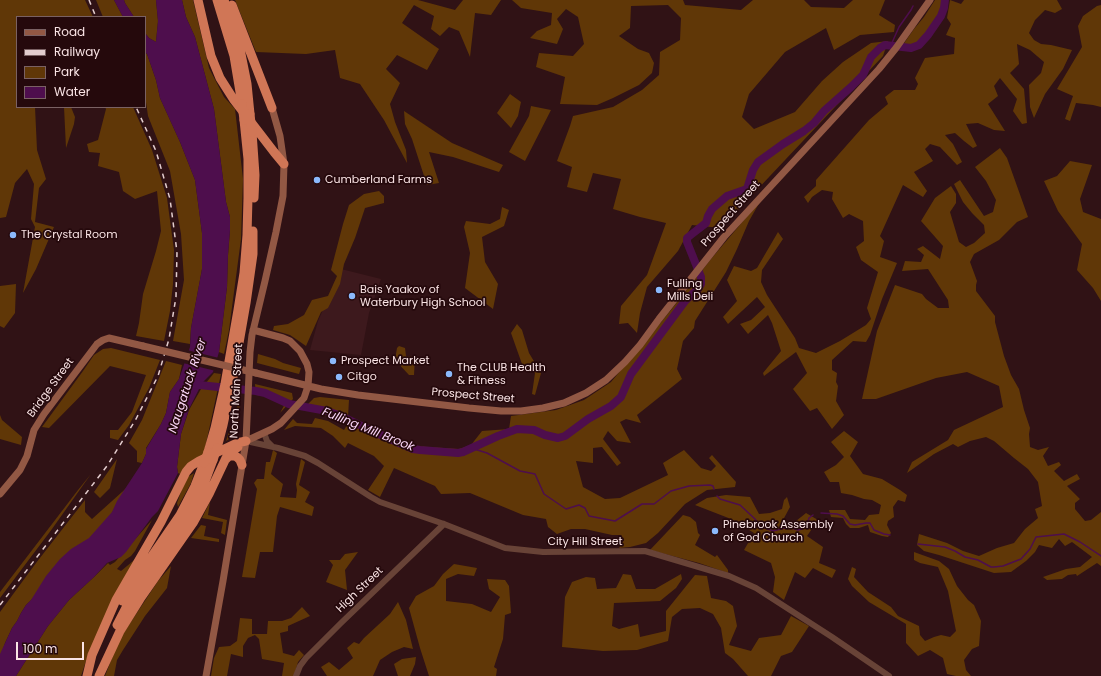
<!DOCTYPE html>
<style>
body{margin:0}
#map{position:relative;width:1101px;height:676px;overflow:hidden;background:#301215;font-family:Poppins,sans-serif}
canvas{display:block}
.legend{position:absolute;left:16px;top:16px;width:130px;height:92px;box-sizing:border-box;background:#25090c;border:1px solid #7a6163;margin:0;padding:5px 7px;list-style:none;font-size:12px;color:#fae4e5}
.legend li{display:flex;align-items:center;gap:8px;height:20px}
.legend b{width:20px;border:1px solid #7a6163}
.scale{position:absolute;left:16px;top:642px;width:68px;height:18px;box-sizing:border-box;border:2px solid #fae4e5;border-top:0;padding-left:5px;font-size:12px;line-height:14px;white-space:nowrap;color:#fae4e5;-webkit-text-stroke:3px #25090c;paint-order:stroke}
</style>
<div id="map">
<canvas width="1101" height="676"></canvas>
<ul class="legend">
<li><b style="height:5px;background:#925844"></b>Road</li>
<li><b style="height:5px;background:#e3cdce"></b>Railway</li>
<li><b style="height:11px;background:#603707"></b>Park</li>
<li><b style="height:11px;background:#4e0e4d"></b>Water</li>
</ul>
<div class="scale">100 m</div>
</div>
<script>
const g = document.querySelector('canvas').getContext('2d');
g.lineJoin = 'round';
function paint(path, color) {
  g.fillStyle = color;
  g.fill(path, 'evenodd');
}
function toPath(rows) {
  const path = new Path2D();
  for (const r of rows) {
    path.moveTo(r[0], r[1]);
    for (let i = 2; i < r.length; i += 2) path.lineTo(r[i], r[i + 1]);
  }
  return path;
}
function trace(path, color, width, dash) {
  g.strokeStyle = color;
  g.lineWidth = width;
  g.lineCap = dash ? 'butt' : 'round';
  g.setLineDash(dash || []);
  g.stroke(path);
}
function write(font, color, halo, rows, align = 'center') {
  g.font = font + ' Poppins,sans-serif';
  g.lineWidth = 3.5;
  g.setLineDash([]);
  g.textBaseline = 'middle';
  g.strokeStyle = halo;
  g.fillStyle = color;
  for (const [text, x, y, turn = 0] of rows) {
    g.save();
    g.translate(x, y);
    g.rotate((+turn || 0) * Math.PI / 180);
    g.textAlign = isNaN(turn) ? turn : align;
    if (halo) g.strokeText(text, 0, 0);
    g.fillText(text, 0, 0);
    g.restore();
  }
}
paint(toPath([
 [341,269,381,279,369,313,361,355,310,350,318,321]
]), '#3d191d');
paint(toPath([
 [0,0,85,0,93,17,17,17,17,107,35,107,37,150,46,179,39,188,35,222,54,227,36,269,23,293,35,227,31,219,34,184,27,169,15,183,6,217,0,218],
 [96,0,114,0,123,17,103,17],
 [124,0,156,0,158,21,156,42,149,38,145,33,145,17,134,17,125,3],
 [182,0,193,0,209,68,224,97,235,109,243,179,241,239,229,330,224,354,219,352,227,287,228,255,230,230,230,217,226,202,214,109,195,37,186,17],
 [235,0,418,0,455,10,463,0,501,0,491,15,475,13,470,57,459,31,449,27,440,36,431,29,434,16,414,5,402,23,439,49,427,70,397,55,386,69,400,83,390,104,395,122,406,150,407,163,384,120,360,84,340,78,335,50,306,54,256,52],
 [512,0,683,0,685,5,741,10,753,0,804,0,811,7,844,8,853,0,885,0,879,15,895,25,894,32,860,35,834,50,826,28,785,52,749,94,742,117,754,129,795,112,822,81,843,62,871,43,888,41,883,56,721,228,692,225,678,251,647,287,640,313,637,333,628,323,619,324,621,306,647,275,666,223,640,217,613,209,621,179,593,173,587,192,567,187,572,167,557,161,570,126,573,116,613,107,642,90,659,75,660,52,680,40,681,18,668,5,631,6,630,28,619,36,638,49,649,53,654,63,652,73,639,85,613,98,597,105,560,104,565,77,536,67,539,53,573,56,584,44,578,17,566,9,557,19,563,29,557,44,530,38,537,31,551,25,552,13,521,8],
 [935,0,947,0,936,28,918,48,900,49,914,29,924,17],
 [950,0,961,4,964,0,1057,0,1062,9,1055,13,1045,10,1035,20,1029,33,1034,40,1041,44,1051,45,1072,50,1063,69,1045,94,1034,118,1030,107,1029,85,1041,73,1044,62,1030,50,1017,44,1019,64,1010,73,1024,89,1027,123,1022,124,1013,111,1017,99,1000,78,994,86,998,96,988,104,1005,131,994,130,978,123,966,124,977,146,973,148,964,141,955,133,945,135,953,144,962,162,957,165,940,147,930,144,925,149,933,161,914,172,927,191,923,197,903,185,880,236,884,241,880,257,897,263,882,299,870,335,866,342,853,341,832,360,832,370,837,373,836,382,838,386,836,401,844,415,832,429,817,408,810,411,793,389,807,373,796,352,764,376,763,373,781,351,772,323,768,315,748,334,740,324,751,320,765,307,757,297,728,324,723,317,737,301,727,280,734,266,751,271,757,268,778,232,783,239,762,270,761,282,767,295,795,338,799,348,816,353,840,341,866,325,871,319,867,308,878,272,861,260,856,247,864,241,863,221,849,214,843,218,832,199,833,192,822,190,812,197,808,203,804,197,816,186,816,180,869,120,888,104,885,97,894,90,915,90,918,84,915,78,925,58,954,54,955,38,946,35,951,24,947,18],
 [1101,5,1101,107,1093,105,1076,103,1070,121,1065,119,1073,96,1057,89,1082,47,1078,26,1083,16,1097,6],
 [145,52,147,54,156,80,160,98,180,142,195,180,202,233,202,269,191,328,190,344,173,341,184,280,181,234,170,171,148,116,145,95],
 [510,94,521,102,518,116,511,128,497,113],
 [531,106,551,110,525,161,509,152,529,116],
 [64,107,71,107,75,117,74,124,66,148],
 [105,107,133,107,152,150,167,198,174,250,173,284,170,311,164,341,136,336,139,323,143,294,156,251,161,231,157,191,135,199,123,191,119,172,98,166,100,153,89,152,87,144,98,140,106,109],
 [404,111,452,143,503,165,499,172,453,157,429,152,439,183,427,185,412,139,405,124],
 [1000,148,1007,158,1028,217,1017,222,999,240,974,254,970,262,977,281,976,285,976,291,995,316,995,322,1004,356,1011,375,1019,389,1024,410,1030,428,1029,434,1030,447,1038,450,1049,447,1043,456,1048,466,1059,462,1061,465,1054,471,1064,481,1077,474,1080,479,1067,486,1080,499,1075,503,1075,509,1085,521,1091,520,1101,512,1101,566,1097,563,1077,576,1076,574,1068,575,1062,579,1047,580,1043,577,1066,569,1080,567,1092,557,1072,542,1065,546,1059,539,1052,548,1039,545,1035,552,1026,561,1011,572,994,573,939,555,924,551,917,545,919,534,947,543,963,551,979,556,997,548,1014,543,1025,529,1038,518,1035,509,1042,506,1038,482,1028,469,1014,458,994,441,986,437,970,441,958,447,953,444,934,454,907,473,912,462,948,440,954,430,1003,407,999,386,967,372,936,378,876,399,862,399,877,331,895,285,922,294,926,299,938,308,949,308,948,300,928,269,902,271,905,261,921,262,924,255,917,249,923,246,940,259,943,246,921,221,935,198,951,186,956,194,956,203,950,212,959,242,966,247,974,243,985,233,984,225,972,213,963,202,954,184,960,180,984,216,993,212,996,200,986,181,975,167],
 [1070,161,1092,165,1080,199,1083,212,1101,219,1101,301,1093,288,1077,270,1082,244,1058,211,1044,181,1057,176],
 [379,191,384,196,384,203,365,208,355,238,344,264,340,284,328,308,321,312,306,346,290,335,273,330,274,326,288,324,304,315,312,300,328,296,337,276,331,270,343,224,349,205,364,194],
 [761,200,749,221,737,249,726,272,695,321,694,328,683,341,677,369,682,379,637,415,641,423,626,419,620,422,631,443,617,441,608,431,603,439,621,463,617,466,602,447,593,448,593,463,576,461,583,487,605,499,620,498,668,475,663,463,684,450,701,468,711,471,716,466,709,458,712,455,736,482,735,487,707,490,685,504,658,533,646,543,630,547,619,548,624,540,621,535,612,535,585,529,571,529,557,534,548,527,546,519,523,515,470,493,441,494,435,486,394,468,380,497,368,490,384,466,374,456,348,443,345,448,333,436,321,428,295,426,284,430,293,419,297,423,312,424,315,418,328,421,344,430,349,422,337,416,320,411,303,409,314,398,320,397,349,400,348,417,380,432,414,446,459,449,471,445,482,431,509,429,511,416,556,410,584,400,611,382,671,310,711,259],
 [502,207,509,210,504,226,482,237,485,262,498,284,493,309,465,288,470,253,464,227,466,221,490,224,500,219],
 [16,284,15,313,4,328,0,326,0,286],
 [517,324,522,330,529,353,541,373,535,395,532,394,535,373,522,364,511,333],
 [399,346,405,348,406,356,415,357,414,375,409,375,395,360,397,348],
 [111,348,160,360,149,388,129,425,118,440,110,438,110,430,118,430,132,412,146,375,110,366,49,428,42,427,83,371,94,355,103,349],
 [258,354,275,359,283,363,301,368,299,374,257,363],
 [166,361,182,365,179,379,170,392,166,413,161,424,146,448,146,454,142,463,137,462,137,451,129,443,142,420],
 [214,373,221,374,207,439,203,456,180,474,178,473,177,467,181,434,189,410,201,389],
 [255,384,292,393,293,399,280,413,287,400,256,395],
 [240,397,238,433,226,441],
 [0,415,2,420,22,437,21,445,0,439],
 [844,431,858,442,850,456,863,474,882,479,900,490,907,495,905,502,898,500,893,507,894,517,888,521,887,525,891,533,888,537,882,536,870,532,868,525,859,528,850,528,846,524,843,518,831,517,829,510,845,510,850,519,865,520,869,515,879,514,881,505,872,500,864,499,852,495,841,493,839,482,830,482,824,472,836,465,844,457,831,442],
 [273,450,277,453,271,474,283,484,280,497,296,498,297,490,296,484,301,459,305,462,299,485,310,492,305,502,314,507,312,516,280,507,277,516,273,552,260,552,255,578,242,577,257,489,254,483,257,479,264,479,266,462,270,462],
 [117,459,110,488,100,498,94,492],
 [194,473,191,483,178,507,177,503,186,478],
 [91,474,52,529,0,598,0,592,78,490],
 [132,483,95,538,26,605,21,613,17,621,12,628,5,643,0,659,0,612,36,563,85,500,85,512,92,519],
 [726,495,750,497,759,514,770,513,782,509,784,500,787,497,790,507,783,520,791,525,806,513,818,520,807,536,823,547,819,563,836,570,832,578,813,568,805,578,795,572,784,600,773,592,775,577,771,563,744,550,754,533,731,519,695,505,707,498],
 [210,502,208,515,227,520,225,535,221,533,223,522,202,518],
 [683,515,690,517,696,522,698,533,700,535,695,545,715,557,717,555,728,570,728,573,699,563,650,550],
 [152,520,135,551,131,556,125,560,117,569,121,571,139,556,86,661,81,676,16,676,48,626,69,600,94,577,108,563,110,565,115,562],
 [201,525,206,526,204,536,219,539,219,542,191,538],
 [358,552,345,570,347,590,326,582,333,565,329,560,340,560,345,554],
 [914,552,939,561,949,569,957,586,968,600,974,605,981,621,979,646,972,649,964,660,966,670,971,676,956,676,947,674,943,658,930,650,918,656,906,643,906,624,869,602,852,586,848,579,852,567,856,569,854,577,868,592,891,607,898,616,919,626,920,635,925,641,934,637,941,635,950,637,956,631,948,591,938,567,920,563,914,560],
 [454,564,477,568,474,576,458,574,446,579,446,601,472,604,491,612,500,597,489,589,487,579,505,580,509,586,511,613,505,615,503,639,494,667,497,669,496,676,429,676,420,648,409,608,416,596,434,586,443,574],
 [171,566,167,588,145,616,123,650,117,660,114,676,105,676,119,640,158,581],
 [623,574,631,575,636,589,655,589,681,574,682,579,676,588,660,601,614,603,612,626,619,629,638,624,640,637,666,631,666,611,695,575,707,576,711,598,726,601,733,606,737,626,729,645,751,651,759,638,781,635,791,616,809,626,792,652,781,656,771,676,748,676,733,659,725,653,721,628,713,614,700,608,682,609,672,617,668,641,637,650,603,651,562,647,565,597,572,582,586,577,595,578,597,589,616,588],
 [398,602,406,620,413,649,404,647,392,652,380,660,373,676,327,676,321,667,329,662,339,670,353,658,347,648,354,642,359,644,364,638,390,614],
 [302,607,310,616,288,626,288,631,280,633,283,653,294,656,299,650,304,655,298,662,294,676,282,676,284,663,262,659,259,639,255,635,248,638,243,646,243,657,231,654,227,676,211,676,214,658,219,647,230,646,237,641,240,618,252,619,252,634,267,634,268,621,282,621,291,618],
 [416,657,415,664,410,676,398,676,394,664,402,659]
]), '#603707');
paint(toPath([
 [114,0,124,0,125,3,134,17,123,17],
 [156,0,182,0,186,17,195,37,214,109,226,202,230,217,230,230,228,255,227,287,219,352,213,372,202,383,189,409,181,434,177,467,178,473,158,511,152,517,126,552,121,557,107,563,94,577,69,600,48,626,16,676,0,676,0,654,12,628,17,621,21,613,26,605,31,600,46,576,60,559,71,549,89,538,112,512,117,501,142,463,146,454,146,449,161,424,166,413,170,392,179,379,190,347,191,328,202,269,202,233,195,180,180,142,160,98,156,80,147,54,145,52,145,33,149,38,156,42,158,21]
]), '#4e0e4d');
paint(toPath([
 [187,350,219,358,216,371,183,363]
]), '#301215');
trace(toPath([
 [891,45,899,27,911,10,913,6],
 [471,448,487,453,520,471,535,474,544,494,566,509,579,505,585,508,589,516,615,521,642,504,654,504,671,491,689,486,710,485,713,486,714,489],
 [717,496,720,499,740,505,755,519,760,526,773,531,788,527,798,530,802,529,807,525,809,518,813,515],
 [821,513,837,514,843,516,850,524,855,525,866,523,870,523,874,530,884,534,890,535],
 [918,544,945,547,955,551,965,557,978,560,991,567,994,567,1003,566,1021,559,1030,549,1036,537,1064,534,1080,542,1101,556]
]), '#4e0e4d', 1.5);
trace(toPath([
 [190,384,256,391,265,393,289,404,327,411,341,416,374,432,413,449,420,450,458,453,463,452,498,436,517,429,534,430,545,435,558,438,565,436,588,419,611,406,621,397,631,374,685,301,698,289,701,284,701,277,687,242,687,238,692,234,706,223,708,216,712,209,727,196,747,189,753,170,758,162,783,144,804,131,814,123,824,111,851,87,863,75,871,57,880,48,885,45,911,48,919,45,928,35,941,16,944,8,945,0]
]), '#4e0e4d', 8);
trace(toPath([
 [264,433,267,441,272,446],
 [246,441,278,448,305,456,318,463,371,497,380,502,444,524,505,548,543,552,645,551,729,576,756,588,832,637,889,676],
 [296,676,300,666,306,658,341,623,444,524]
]), '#684337', 6);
trace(toPath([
 [256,373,321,389,358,395,469,408,501,411,521,411,543,408,564,403,586,393,606,380,625,362,640,345,659,319,724,237,879,69,896,48,930,0],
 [246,441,272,429,281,423,304,398,308,386,309,372,307,364,300,351,290,341,283,338,253,330],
 [0,494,20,470,27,456,34,430,44,414,97,344,103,340,109,338,143,346],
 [206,676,223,581,246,441,250,352,252,335,265,281,276,232,283,196,284,164,280,136,272,108]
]), '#925844', 7);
trace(toPath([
 [198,0,211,56,220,78,234,100,274,152,284,164],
 [217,0,234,56,242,104],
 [224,0,239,44,247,84,250,114],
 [232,5,272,108],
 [252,132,255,175,254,198],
 [217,448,223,425,232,383,246,303,253,254,253,231],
 [208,452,215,428,225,384,238,310,244,273,247,235,248,198,248,159,244,120],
 [225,460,229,456,234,456,237,457,240,460,242,465],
 [122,601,134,582,180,515,195,486,204,463],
 [117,625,131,598,185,519,203,487,213,460],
 [87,676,92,655,116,600,161,522,186,472,191,466,199,461,237,443,246,441],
 [99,676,120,631,140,599,193,523,209,494,226,458,231,452,238,447]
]), '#d07656', 9);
trace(toPath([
 [89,0,96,17],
 [0,605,107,466,136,419,158,376,169,339,176,297,177,252,170,199,156,151,136,107]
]), '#e3cdce', 1.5, [5, 5]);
trace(toPath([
 [143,346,256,373]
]), '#925844', 7);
trace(toPath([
 [242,104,244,120],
 [250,114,252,132],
 [213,460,217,448],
 [204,463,208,452]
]), '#d07656', 9);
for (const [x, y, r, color] of [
 [317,180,4,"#8bb9fc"],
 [13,235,4,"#8bb9fc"],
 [659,290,4,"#8bb9fc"],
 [352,296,4,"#8bb9fc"],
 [333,361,4,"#8bb9fc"],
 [449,374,4,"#8bb9fc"],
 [339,377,4,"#8bb9fc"],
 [715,531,4,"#8bb9fc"]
]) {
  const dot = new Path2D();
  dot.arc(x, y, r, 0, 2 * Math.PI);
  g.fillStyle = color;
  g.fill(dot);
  trace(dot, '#25090c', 1.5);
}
write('11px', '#fae4e5', '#25090c', [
 ["Cumberland Farms",325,180],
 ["The Crystal Room",21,235],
 ["Fulling",667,284],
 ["Mills Deli",667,297],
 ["Bais Yaakov of",360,290],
 ["Waterbury High School",360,303],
 ["Prospect Market",341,361],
 ["The CLUB Health",457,368],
 ["& Fitness",457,381],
 ["Citgo",347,377],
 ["Pinebrook Assembly",723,525],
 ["of God Church",723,538]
], 'left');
write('11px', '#fae4e5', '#25090c', [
 ["Prospect Street",731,214,-49],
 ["Bridge Street",51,388,-54],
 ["North Main Street",237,391,-87],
 ["Prospect Street",473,396,5],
 ["City Hill Street",585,542],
 ["High Street",360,590,-44]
]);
write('italic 12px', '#fbd6f8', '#25090c', [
 ["Naugatuck River",188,386,-72],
 ["Fulling Mill Brook",368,430,22]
]);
</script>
